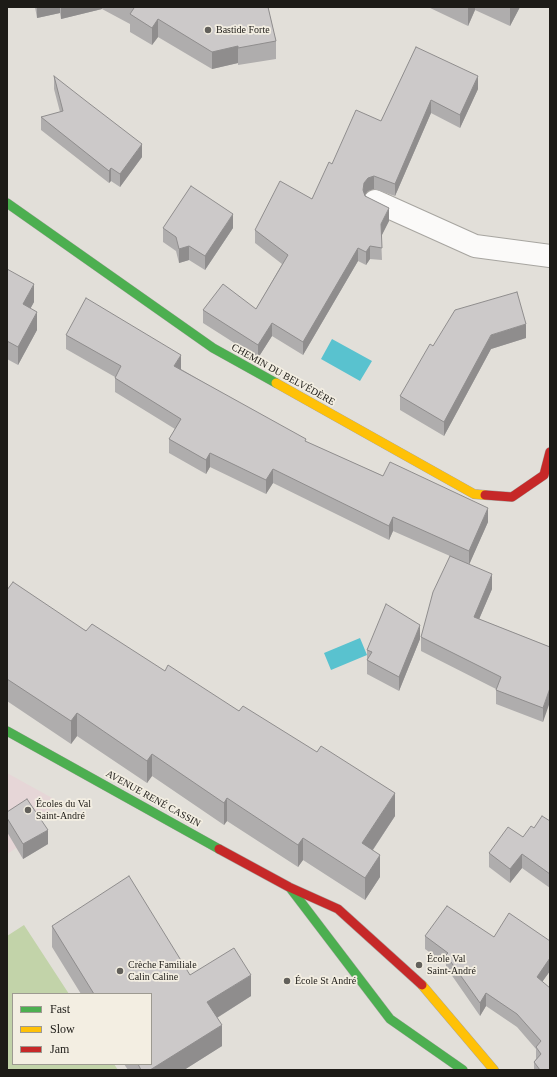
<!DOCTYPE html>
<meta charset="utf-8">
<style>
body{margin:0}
#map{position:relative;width:557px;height:1077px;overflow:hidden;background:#e2dfd9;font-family:"Times New Roman",serif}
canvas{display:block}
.frame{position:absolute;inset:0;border:8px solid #1d1b17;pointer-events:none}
.legend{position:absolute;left:12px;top:993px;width:140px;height:72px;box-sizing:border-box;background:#f3eee2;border:1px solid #9d9a91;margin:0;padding:5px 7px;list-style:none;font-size:12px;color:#1d1b17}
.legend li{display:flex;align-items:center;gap:8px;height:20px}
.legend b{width:20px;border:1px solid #9d9a91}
</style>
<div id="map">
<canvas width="557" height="1077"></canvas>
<div class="frame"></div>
<ul class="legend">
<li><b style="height:5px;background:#4caf50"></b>Fast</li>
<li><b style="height:5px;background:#ffc107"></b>Slow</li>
<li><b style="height:5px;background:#c62828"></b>Jam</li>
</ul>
</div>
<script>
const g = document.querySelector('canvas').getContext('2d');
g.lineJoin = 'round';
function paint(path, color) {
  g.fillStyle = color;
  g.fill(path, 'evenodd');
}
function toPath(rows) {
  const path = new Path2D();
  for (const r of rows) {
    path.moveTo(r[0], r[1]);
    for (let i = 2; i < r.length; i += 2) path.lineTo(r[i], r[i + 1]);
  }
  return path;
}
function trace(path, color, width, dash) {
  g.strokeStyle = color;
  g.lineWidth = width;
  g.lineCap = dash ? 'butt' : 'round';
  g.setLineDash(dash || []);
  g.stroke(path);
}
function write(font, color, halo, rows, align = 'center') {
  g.font = font + ' "Times New Roman",serif';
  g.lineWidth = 3.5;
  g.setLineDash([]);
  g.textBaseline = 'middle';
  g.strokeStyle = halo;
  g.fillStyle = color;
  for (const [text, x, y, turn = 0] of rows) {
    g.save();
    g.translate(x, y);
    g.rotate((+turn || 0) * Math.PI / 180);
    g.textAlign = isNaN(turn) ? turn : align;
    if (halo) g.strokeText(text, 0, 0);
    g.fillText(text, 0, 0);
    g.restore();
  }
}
paint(toPath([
 [7,773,63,804,37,817,23,859,16,848,7,854]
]), '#e6d6d7');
paint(toPath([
 [24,925,69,994,13,994,13,1064,114,1064,118,1070,7,1070,7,936]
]), '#c2d3a9');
paint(toPath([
 [332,339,372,361,360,381,321,359],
 [360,638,367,655,331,670,324,653]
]), '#59c2cf');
const street = toPath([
 [375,201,475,246,550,256]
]);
const fast = toPath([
 [7,203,213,348,276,383],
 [7,731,219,849],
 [291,889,390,1019,463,1070]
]);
const slow = toPath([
 [276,383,474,494,485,495],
 [422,985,494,1070]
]);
const jam = toPath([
 [485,495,512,497,544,475,550,452],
 [219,849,289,887,338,909,422,985]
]);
trace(street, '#a7a5a0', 24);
trace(fast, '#a7a5a0', 10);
trace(slow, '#a7a5a0', 10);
trace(jam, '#a7a5a0', 10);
trace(street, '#fbfaf9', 22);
trace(fast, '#4caf50', 9);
trace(slow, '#ffc107', 9);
trace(jam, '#c62828', 9);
paint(toPath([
 [35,7,268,7,276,41,276,59,238,65,238,63,212,69,158,37,152,45,130,32,130,24,102,9,61,19,60,13,37,18],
 [428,7,520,7,510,26,475,10,468,26],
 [416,47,478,89,460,128,431,113,395,196,374,189,368,191,365,195,389,221,381,236,382,260,370,259,366,265,358,261,303,355,272,336,258,358,203,323,203,310,256,309,282,264,255,243,255,230,312,199,332,164,381,121],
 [54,76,142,157,120,187,111,181,109,183,41,130,41,117,60,112,54,89],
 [163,228,233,228,205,270,189,260,179,263,176,251,163,242],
 [7,269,34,302,30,309,37,330,18,365,7,359],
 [66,335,181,369,306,442,488,522,469,564,492,589,479,619,550,647,543,722,496,704,496,689,421,651,421,637,450,556,393,531,389,540,273,483,266,494,210,467,206,474,169,453,169,439,175,429,115,392,115,377,66,349],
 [526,338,491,349,444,436,400,410,400,396,433,346],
 [7,590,165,671,395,816,373,850,380,877,365,900,303,860,298,867,227,821,224,825,152,776,147,783,77,736,71,744,7,701],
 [420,639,399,691,367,674,367,650],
 [7,812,48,844,23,859,7,832],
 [550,821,550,888,522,868,510,883,489,867,489,853,523,837,534,828],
 [52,926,190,975,251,996,217,1018,222,1046,184,1070,128,1070,124,1064,151,1064,151,994,81,994,52,947],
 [425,936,494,937,550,941,550,971,542,982,550,1070,534,1070,534,1062,536,1059,536,1049,517,1027,486,1006,480,1016,446,967,446,964,425,949]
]), '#afadad');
paint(toPath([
 [37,7,60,7,60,13,37,18],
 [61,7,102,7,102,9,61,19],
 [468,7,475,7,475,10,468,26],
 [510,7,520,7,510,26],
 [158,19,158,37,152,45,152,28],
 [238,46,238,63,212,69,212,52],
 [478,76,478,89,460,128,460,115],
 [431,100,431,113,395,196,395,184],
 [142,144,142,157,120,187,120,174],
 [111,168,111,181,109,183,109,171],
 [374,176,374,189,368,191,364,196,363,190,364,183,368,178],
 [389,208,389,221,381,237,381,224],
 [233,214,233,228,205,270,205,256],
 [189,246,189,260,179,263,179,249],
 [370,246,370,259,366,265,366,252],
 [358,248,358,261,303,355,303,342],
 [34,284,34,302,23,322,23,304],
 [37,312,37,330,18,365,18,347],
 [272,323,272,336,258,358,258,345],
 [526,324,526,338,491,349,444,436,444,422,491,335],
 [181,355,181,369,174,380,174,366],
 [210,453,210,467,206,474,206,460],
 [273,469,273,483,266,494,266,480],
 [488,508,488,522,469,565,469,551],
 [393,517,393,531,389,540,389,526],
 [492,574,492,589,474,631,474,617],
 [420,625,420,639,399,691,399,677],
 [550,688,550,702,543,722,543,708],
 [77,713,77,736,71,744,71,721],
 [152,754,152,776,147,783,147,761],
 [395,793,395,816,362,866,362,843],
 [227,798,227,821,224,825,224,803],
 [48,830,48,844,23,859,23,844],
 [303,838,303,860,298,867,298,845],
 [522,854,522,868,510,883,510,869],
 [380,855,380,877,365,900,365,878],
 [550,958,550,971,537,989,537,977],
 [251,975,251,996,207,1024,207,1002],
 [486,993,486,1006,480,1016,480,1003],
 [222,1025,222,1046,184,1070,150,1070]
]), '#8f8d8d');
const building = toPath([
 [131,7,268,7,276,41,238,48,238,46,212,52,158,19,152,28,130,14,134,8,131,7],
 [416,47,478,76,460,115,431,100,395,184,374,176,368,178,364,183,363,190,365,196,389,208,381,224,382,248,370,246,366,252,358,248,303,342,272,323,258,345,203,310,223,284,256,309,288,255,255,230,280,181,312,199,329,162,332,164,356,110,381,121,416,47],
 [54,76,86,101,142,144,120,174,111,168,109,171,41,117,63,111,54,76],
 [191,186,233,214,205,256,189,246,179,249,176,237,163,228,191,186],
 [7,269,34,284,23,304,37,312,18,347,7,341,7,269],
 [517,292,526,324,491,335,444,422,400,396,430,344,433,346,455,310,517,292],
 [86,298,181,355,174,366,306,439,305,441,383,476,390,462,488,508,469,551,393,517,389,526,273,469,266,480,210,453,206,460,169,439,181,419,115,378,121,366,66,335,86,298],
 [450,556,492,574,474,617,550,647,550,688,543,708,496,690,501,677,421,637,433,592,450,556],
 [13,582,86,631,92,624,165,671,168,665,239,711,243,706,317,752,321,746,395,793,362,843,380,855,365,878,303,838,298,845,227,798,224,803,152,754,147,761,77,713,71,721,7,679,7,590,13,582],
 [386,604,420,625,399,677,367,660,372,652,367,650,386,604],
 [27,799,48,830,23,844,7,818,7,812,27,799],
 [542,816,550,821,550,874,522,854,510,869,489,853,508,827,523,837,531,826,534,828,542,816],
 [129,876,190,975,234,948,251,975,207,1002,222,1025,150,1070,141,1070,138,1064,151,1064,151,994,94,994,52,926,129,876],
 [447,906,494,937,509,913,550,941,550,958,537,977,550,988,550,1070,540,1070,534,1062,541,1054,536,1047,541,1041,517,1014,486,993,480,1003,446,955,448,953,425,936,447,906]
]);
paint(building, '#ccc9c9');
trace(building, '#8f8d8d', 1);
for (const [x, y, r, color] of [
 [208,30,4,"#62605b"],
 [28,810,4,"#62605b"],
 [419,965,4,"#62605b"],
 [120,971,4,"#62605b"],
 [287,981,4,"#62605b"]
]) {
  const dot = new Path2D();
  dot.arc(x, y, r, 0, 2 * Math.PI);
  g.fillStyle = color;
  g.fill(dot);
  trace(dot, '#f3eee2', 1.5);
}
write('10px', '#1d1b17', '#f3eee2', [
 ["Bastide Forte",216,30],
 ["Écoles du Val",36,804],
 ["Saint-André",36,816],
 ["École Val",427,959],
 ["Saint-André",427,971],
 ["Crèche Familiale",128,965],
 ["Calin Caline",128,977],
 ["École St André",295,981]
], 'left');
write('10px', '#1d1b17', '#f3eee2', [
 ["CHEMIN DU BELVÉDÈRE",283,375,29],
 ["AVENUE RENÉ CASSIN",153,799,29]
]);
</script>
